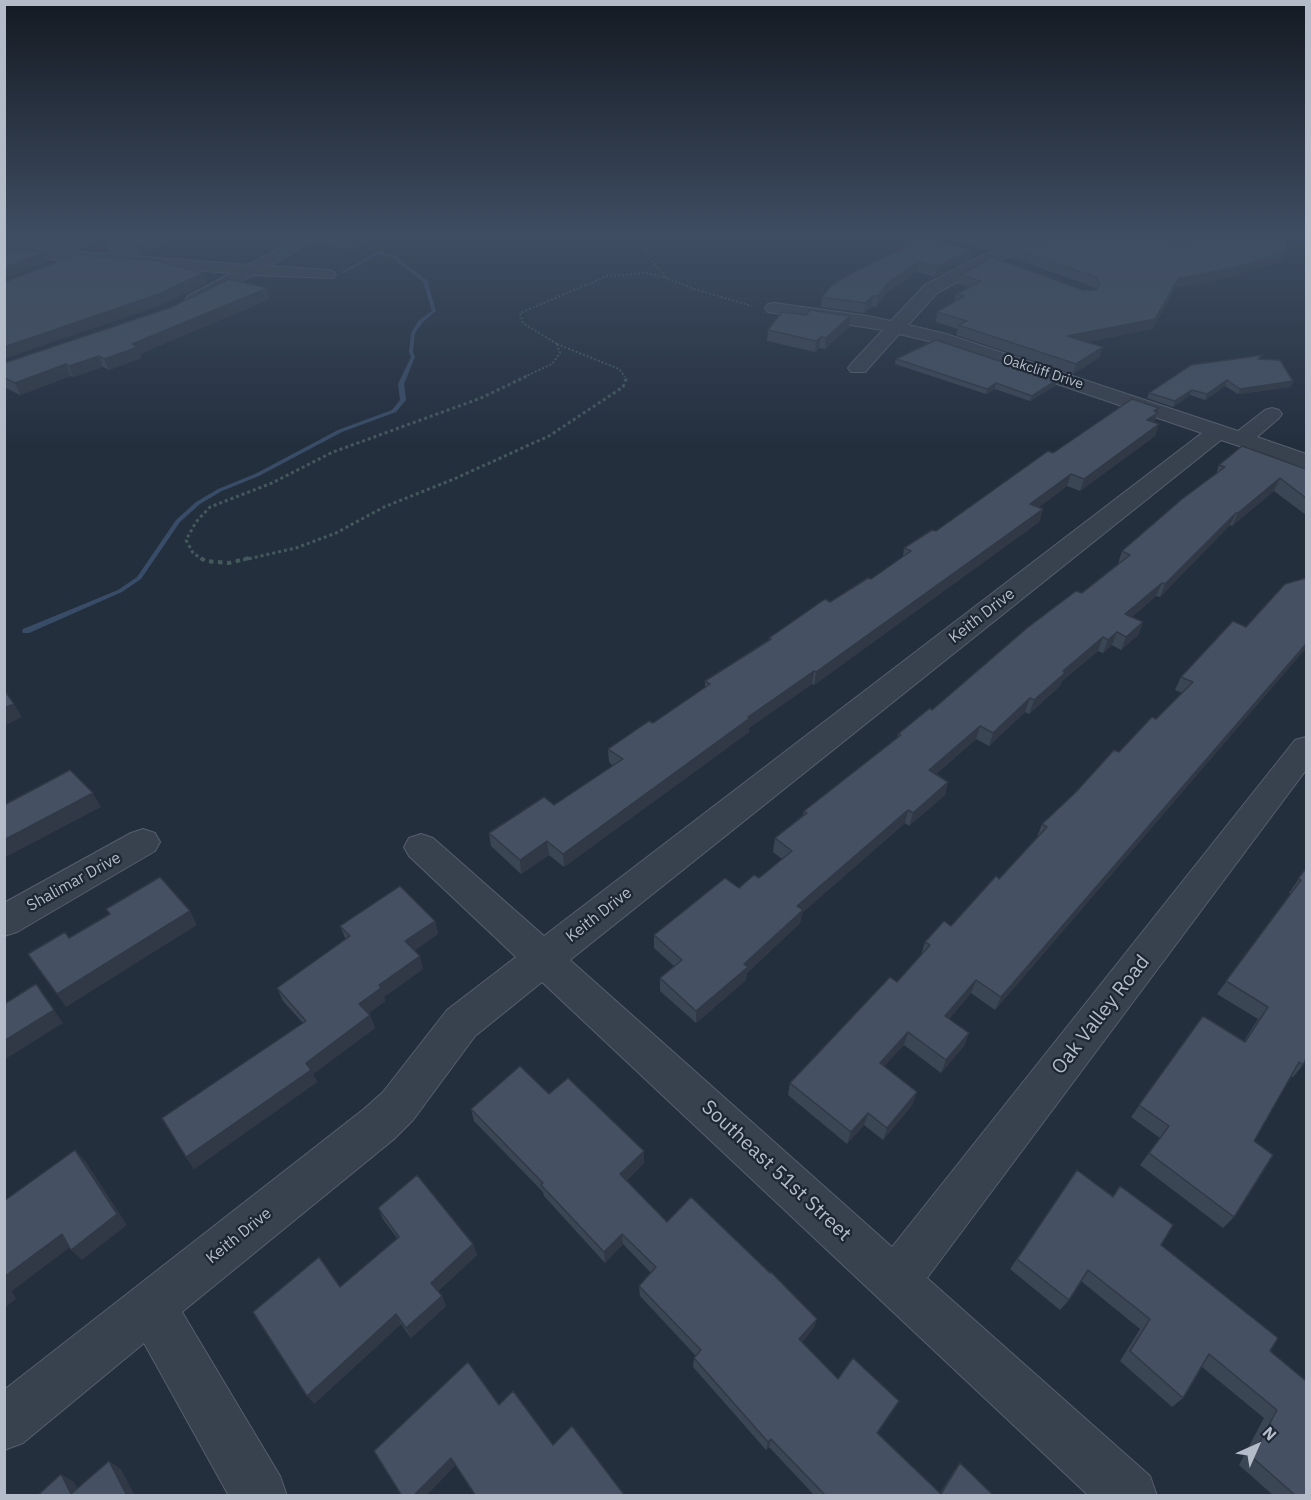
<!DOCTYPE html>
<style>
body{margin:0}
#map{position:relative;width:1311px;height:1500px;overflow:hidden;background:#242f3e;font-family:"IBM Plex Sans",sans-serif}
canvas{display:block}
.frame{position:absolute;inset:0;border:6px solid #b4bcc9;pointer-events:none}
.north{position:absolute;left:1227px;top:1416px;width:60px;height:60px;-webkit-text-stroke:4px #1d2633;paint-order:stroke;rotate:45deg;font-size:16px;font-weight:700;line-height:24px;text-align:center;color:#b4bcc9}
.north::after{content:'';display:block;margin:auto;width:21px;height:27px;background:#b4bcc9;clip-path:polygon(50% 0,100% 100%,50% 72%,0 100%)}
</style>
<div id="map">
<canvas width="1311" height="1500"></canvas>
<div class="frame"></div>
<div class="north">N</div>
</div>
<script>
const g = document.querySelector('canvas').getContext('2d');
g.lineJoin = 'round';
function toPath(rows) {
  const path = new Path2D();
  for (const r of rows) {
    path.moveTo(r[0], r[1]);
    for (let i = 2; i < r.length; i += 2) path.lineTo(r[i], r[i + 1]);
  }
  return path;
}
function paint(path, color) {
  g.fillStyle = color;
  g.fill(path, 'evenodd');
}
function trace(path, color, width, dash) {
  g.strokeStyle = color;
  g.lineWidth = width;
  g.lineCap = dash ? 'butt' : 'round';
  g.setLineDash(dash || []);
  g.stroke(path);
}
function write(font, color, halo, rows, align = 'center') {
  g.font = font + ' "IBM Plex Sans",sans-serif';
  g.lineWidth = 4.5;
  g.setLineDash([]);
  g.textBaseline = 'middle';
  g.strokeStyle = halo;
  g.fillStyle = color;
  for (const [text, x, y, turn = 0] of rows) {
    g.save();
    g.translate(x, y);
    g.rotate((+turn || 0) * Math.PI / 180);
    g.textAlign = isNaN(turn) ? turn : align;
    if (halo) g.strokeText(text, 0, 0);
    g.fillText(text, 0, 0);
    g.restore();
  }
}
paint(toPath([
 [406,236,410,236,381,252,392,254,427,280,436,311,423,322,415,333,413,352,415,357,404,384,406,400,396,412,342,432,259,476,222,491,200,504,180,522,141,579,122,592,29,633,23,633,22,631,23,629,118,590,137,577,176,520,196,502,218,489,255,474,338,430,392,410,400,400,398,384,411,357,409,352,411,333,419,320,432,311,423,282,390,256,378,254,345,273,341,272,406,236]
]), '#394c67');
const minor = toPath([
 [303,236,322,236,270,266,328,270,334,272,336,275,334,278,253,275,194,305,188,304,185,300,188,296,232,273,4,256,4,246,248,265,303,236],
 [1043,236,1065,236,1062,239,995,261,937,293,908,325,946,334,1238,431,1265,410,1272,408,1279,410,1282,414,1279,418,1257,437,1306,454,1306,468,1221,440,570,960,892,1247,1295,740,1306,737,1306,770,927,1278,1150,1476,1157,1496,1089,1496,542,982,475,1036,413,1120,394,1139,182,1312,280,1476,287,1496,229,1496,144,1343,23,1443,4,1450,4,1390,364,1109,383,1092,447,1010,516,957,409,856,404,847,409,838,421,834,433,838,544,936,1202,433,933,342,899,334,865,372,851,372,848,368,851,364,883,330,774,313,768,312,765,308,768,304,774,303,868,316,891,321,925,285,983,255,1043,236],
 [143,829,155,833,160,842,155,851,17,932,4,936,4,903,131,833,143,829]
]);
trace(minor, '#565f6c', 2);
trace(toPath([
 [658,236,645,249,649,258,667,278,694,289,752,306],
 [557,344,619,369,625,377],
 [557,344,523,323,520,313,607,276,648,273,667,278],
 [524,377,552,364,560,353,557,344]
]), '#44595c', 2, [2, 2]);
trace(toPath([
 [203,560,193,553,186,540,196,522,210,507,272,483,333,452,481,398,527,376],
 [243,560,296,548,336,533,384,507,454,479,549,436,623,387,626,379,624,376]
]), '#44595c', 3, [3, 3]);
trace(toPath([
 [201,558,205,561,229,563,249,558]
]), '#44595c', 4, [4.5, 4.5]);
paint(minor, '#38414e');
paint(toPath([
 [4,236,114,236,76,251,4,245],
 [124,236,211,236,203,239,185,236,140,255,108,253,105,244],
 [277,236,300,236,294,239],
 [315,236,376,236,352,249,317,243],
 [937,236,1037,236,989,251],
 [1170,236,1284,236,1284,260,1232,277,1176,287,1152,329,1086,342,1100,357,1073,374,956,335,958,329,936,322,937,312,954,302,956,294,969,287,958,284,960,275,1083,290,1095,290,1094,287,1012,258,1014,249,1186,244,1190,242],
 [903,240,969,260,935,277,917,272,888,291,876,307,872,306,864,313,821,307,822,297,901,249],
 [270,299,140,354,141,358,109,370,103,367,73,377,71,376,20,395,4,387,4,363],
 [806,315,850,316,849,327,825,349,819,348,815,352,767,341,768,330],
 [896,359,1057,380,1055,386,1030,401,995,389,986,394,895,364],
 [1261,359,1293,381,1291,387,1238,394,1225,386,1205,400,1190,395,1173,407,1147,398,1149,393],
 [1159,408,1154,422,1155,436,1080,491,1067,486,1039,507,1043,509,1039,522,814,685,812,684,749,728,749,732,564,867,549,855,521,874,491,846,489,833,554,805,613,766,609,762,608,749,653,723,705,688,705,681,769,640,769,638,830,602,871,579,903,557,904,548,936,531,1053,453],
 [1219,465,1306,469,1306,515,1274,491,1232,526,1230,525,1160,597,1156,596,1132,617,1143,622,1138,635,1121,650,1112,645,1103,653,1098,651,1062,681,1060,686,1029,714,1025,712,989,746,976,739,936,774,948,782,945,795,909,826,905,823,802,913,800,923,747,973,746,980,696,1023,660,991,660,978,674,966,654,948,654,935,739,888,759,878,782,859,773,852,775,838,803,815,804,811,897,738,898,734,932,710,1118,564,1122,551,1216,474],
 [1306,578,1306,648,995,1010,971,993,949,1019,969,1033,964,1046,941,1073,904,1045,884,1066,913,1104,883,1140,864,1125,847,1144,788,1095,790,1083,897,982,921,955,925,942,951,926,999,879,1037,837,1042,824,1156,719,1182,693,1175,690,1181,677,1246,627],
 [1306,868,1303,1065,1293,1077,1291,1076,1254,1141,1234,1217,1223,1228,1140,1165,1160,1138,1131,1117,1203,1016,1244,1041,1258,1019,1217,994,1291,894,1289,893],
 [435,921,438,934,415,950,423,969,384,997,385,1001,369,1013,375,1028,313,1074,317,1082,194,1169,186,1157,303,1023,283,1001,277,988,346,940,340,926],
 [549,1094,644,1163,626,1181,667,1222,817,1319,813,1329,802,1342,838,1379,893,1409,878,1433,940,1493,954,1471,960,1463,994,1496,815,1496,769,1447,766,1450,693,1367,694,1358,696,1356,640,1296,639,1286,651,1273,623,1244,605,1263,544,1196,543,1192,474,1121,471,1109],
 [1077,1170,1113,1196,1120,1186,1161,1245,1270,1351,1306,1496,1274,1496,1239,1465,1264,1418,1202,1367,1183,1398,1172,1407,1120,1361,1140,1329,1081,1281,1069,1300,1060,1310,1010,1269],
 [378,1208,473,1244,477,1255,438,1291,442,1296,446,1306,411,1338,401,1324,314,1404,397,1238,383,1219]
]), '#3b4654');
paint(toPath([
 [86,236,114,236,76,251,72,241],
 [161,236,185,236,140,255,137,246],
 [202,236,211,236,203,239],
 [357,236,376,236,352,249,350,239],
 [1011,236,1037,236,989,251,991,242],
 [971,250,969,260,935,277,937,267],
 [1288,251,1284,260,1232,277,1176,287,1152,329,1064,346,1067,336,1179,278],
 [44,252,47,262,4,279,4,268],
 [918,262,917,272,888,291,876,307,878,296,890,281],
 [204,273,207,283,162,305,4,359,4,347],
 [268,288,270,299,140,354,141,358,109,370,104,359,132,344],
 [873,296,872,306,864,313,865,303],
 [850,316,849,327,825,349,826,338],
 [821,337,819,348,815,352,816,341],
 [1103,347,1100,357,1073,374,1076,364],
 [99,356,103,367,73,377,69,366],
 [66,364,71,376,20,395,15,383],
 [1057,380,1055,386,1030,401,1032,396],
 [1227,380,1225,386,1205,400,1207,394],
 [1293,381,1291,387,1238,394,1240,389],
 [996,383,995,389,986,394,987,389],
 [1192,390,1190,395,1173,407,1175,401],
 [1159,408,1153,424,1147,420,1154,411],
 [1159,424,1155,436,1080,491,1084,479],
 [1071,474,1067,486,1027,516,1030,504],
 [1280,478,1274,491,1232,526,1238,513],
 [1043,509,1039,522,814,685,816,672],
 [1236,513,1230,525,1160,597,1165,584],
 [1162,583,1156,596,1120,627,1125,614],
 [1143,622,1138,635,1121,650,1126,637],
 [1117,632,1112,645,1103,653,1108,640],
 [1103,637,1098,651,1062,681,1060,686,1029,714,1034,700,1063,671],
 [1306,644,1306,648,995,1010,1001,997],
 [814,671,812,684,749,728,749,732,564,867,563,854,748,717],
 [1030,698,1025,712,989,746,993,733],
 [14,704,22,717,4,726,4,708],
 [980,726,976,739,925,783,929,770],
 [948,782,945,795,909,826,913,813],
 [93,793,101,807,4,858,4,840],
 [908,810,905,823,802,913,800,923,747,973,746,980,696,1023,696,1011,744,964,797,906],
 [547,841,549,855,521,874,520,860],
 [190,911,197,925,66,1007,57,994],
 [435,921,438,934,409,954,405,941],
 [420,956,423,969,384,997,385,1001,364,1017,359,1004,379,985],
 [976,980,971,993,940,1029,945,1016],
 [36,984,63,1023,4,1060,4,1041],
 [370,1015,375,1028,313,1074,317,1082,194,1169,186,1157,306,1063],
 [908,1032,904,1045,876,1075,880,1063],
 [969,1033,964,1046,941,1073,946,1060],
 [917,1092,913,1104,883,1140,887,1128],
 [868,1113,864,1125,847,1144,851,1132],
 [75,1150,86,1162,127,1225,82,1260,71,1250],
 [644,1151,644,1163,621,1186,620,1174],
 [62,1234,73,1245,12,1291,16,1299,4,1308,4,1277],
 [622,1234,623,1244,605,1263,604,1252],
 [473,1244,477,1255,435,1293,431,1283],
 [442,1296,446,1306,411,1338,406,1328],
 [396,1314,401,1324,314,1404,307,1396],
 [817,1319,813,1329,797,1349,799,1339],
 [771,1439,769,1447,766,1450,768,1442],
 [451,1458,455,1466,426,1496,413,1496],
 [109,1461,121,1469,135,1496,127,1496],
 [61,1474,74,1482,81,1496,71,1494]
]), '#303945');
const building = toPath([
 [8,236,86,236,72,241,8,236],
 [124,236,161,236,137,246,105,244,124,236],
 [328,236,357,236,350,239,328,236],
 [915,236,926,236,971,250,937,267,918,262,890,281,878,296,873,296,865,303,822,297,832,285,854,272,913,243,903,240,915,236],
 [970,236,1011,236,991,242,970,236],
 [1055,236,1156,236,1186,244,1197,237,1196,236,1284,236,1288,251,1235,268,1179,278,1155,319,1067,336,1103,347,1076,364,958,325,967,321,937,312,964,296,956,294,981,281,960,275,992,257,1083,290,1096,290,1100,284,1096,277,1014,249,1055,236],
 [4,249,44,252,4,268,4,249],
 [76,255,153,260,204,273,159,294,4,347,4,282,76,255],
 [228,279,268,288,132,344,138,347,104,359,99,356,69,366,66,364,15,383,4,378,4,363,172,307,228,279],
 [810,310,850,316,826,338,821,337,816,341,768,330,782,312,806,315,810,310],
 [936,340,1057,380,1032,396,996,383,987,389,896,359,936,340],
 [1263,355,1258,359,1280,360,1293,381,1240,389,1227,380,1207,394,1192,390,1175,401,1149,393,1191,365,1263,355],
 [1132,399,1159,408,1154,411,1158,413,1147,420,1159,424,1084,479,1071,474,1030,504,1043,509,816,672,814,671,748,717,750,718,563,854,547,841,520,860,489,833,544,797,554,805,623,759,608,749,649,721,653,723,710,684,705,681,771,639,769,638,825,599,830,602,868,578,871,579,911,551,904,548,932,530,936,531,1048,451,1053,453,1132,399],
 [1242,446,1306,469,1306,498,1280,478,1238,513,1236,513,1165,584,1162,583,1125,614,1143,622,1126,637,1117,632,1108,640,1103,637,1063,671,1065,673,1034,700,1030,698,993,733,980,726,929,770,948,782,913,813,908,810,797,906,803,910,744,964,748,967,696,1011,660,978,682,960,654,935,725,878,739,888,754,875,759,878,792,851,775,838,807,813,804,811,901,735,898,734,930,708,932,710,1027,628,1076,591,1082,593,1130,555,1122,551,1182,499,1225,467,1219,465,1242,446],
 [1306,578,1306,644,1001,997,976,980,945,1016,969,1033,946,1060,908,1032,880,1063,917,1092,887,1128,868,1113,851,1132,790,1083,890,977,897,982,930,945,925,942,944,921,951,926,996,876,999,879,1047,827,1042,824,1076,792,1114,750,1119,752,1152,717,1156,719,1193,682,1181,677,1233,621,1246,627,1285,584,1306,578],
 [4,690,14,704,4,708,4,690],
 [70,770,93,793,4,840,4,803,6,804,70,770],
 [1306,868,1306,1059,1303,1065,1299,1062,1254,1141,1273,1155,1234,1217,1149,1153,1169,1126,1139,1105,1203,1016,1245,1042,1268,1007,1226,981,1301,880,1298,879,1306,868],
 [160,877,190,911,57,994,28,954,65,932,69,938,110,914,106,909,160,877],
 [400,886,435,921,405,941,420,956,379,985,381,988,359,1004,370,1015,306,1063,311,1070,186,1157,162,1118,306,1021,277,988,350,936,340,926,400,886],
 [36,984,54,1010,4,1041,4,1000,6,1003,36,984],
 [520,1066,549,1094,568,1078,644,1151,620,1174,667,1222,691,1197,770,1273,771,1272,817,1319,799,1339,838,1379,853,1358,899,1401,877,1433,941,1494,960,1463,994,1496,826,1496,771,1439,768,1442,694,1358,701,1350,639,1286,656,1267,622,1234,604,1252,541,1185,543,1183,471,1109,520,1066],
 [75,1150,117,1214,71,1250,62,1234,4,1277,4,1201,75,1150],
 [1077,1170,1113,1197,1120,1186,1173,1225,1161,1245,1278,1338,1270,1351,1306,1381,1306,1496,1296,1496,1252,1457,1277,1410,1209,1354,1183,1398,1130,1351,1150,1319,1088,1270,1069,1300,1017,1259,1077,1170],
 [417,1175,473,1244,431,1283,442,1296,406,1328,396,1314,307,1396,253,1312,319,1257,340,1287,399,1237,378,1208,417,1175],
 [468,1362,499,1405,513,1391,553,1445,572,1426,625,1496,476,1496,451,1458,413,1496,402,1496,374,1451,468,1362],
 [109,1461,127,1496,37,1496,61,1474,71,1494,109,1461]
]);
paint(building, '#455162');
trace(building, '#303945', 1.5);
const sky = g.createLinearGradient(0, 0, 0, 446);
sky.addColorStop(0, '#141a22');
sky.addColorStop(0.53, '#3f4d63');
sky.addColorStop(1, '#3f4d6300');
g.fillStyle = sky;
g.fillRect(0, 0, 1311, 446);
write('14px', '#b4bcc9', '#1d2633', [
 ["Oakcliff Drive",1043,372,18]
]);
write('16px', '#b4bcc9', '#1d2633', [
 ["Keith Drive",982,616,-38],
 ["Shalimar Drive",74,882,-29],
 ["Keith Drive",599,915,-38],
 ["Keith Drive",239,1236,-39]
]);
write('20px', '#b4bcc9', '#1d2633', [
 ["Oak Valley Road",1101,1015,-52],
 ["Southeast 51st Street",776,1171,43]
]);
</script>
